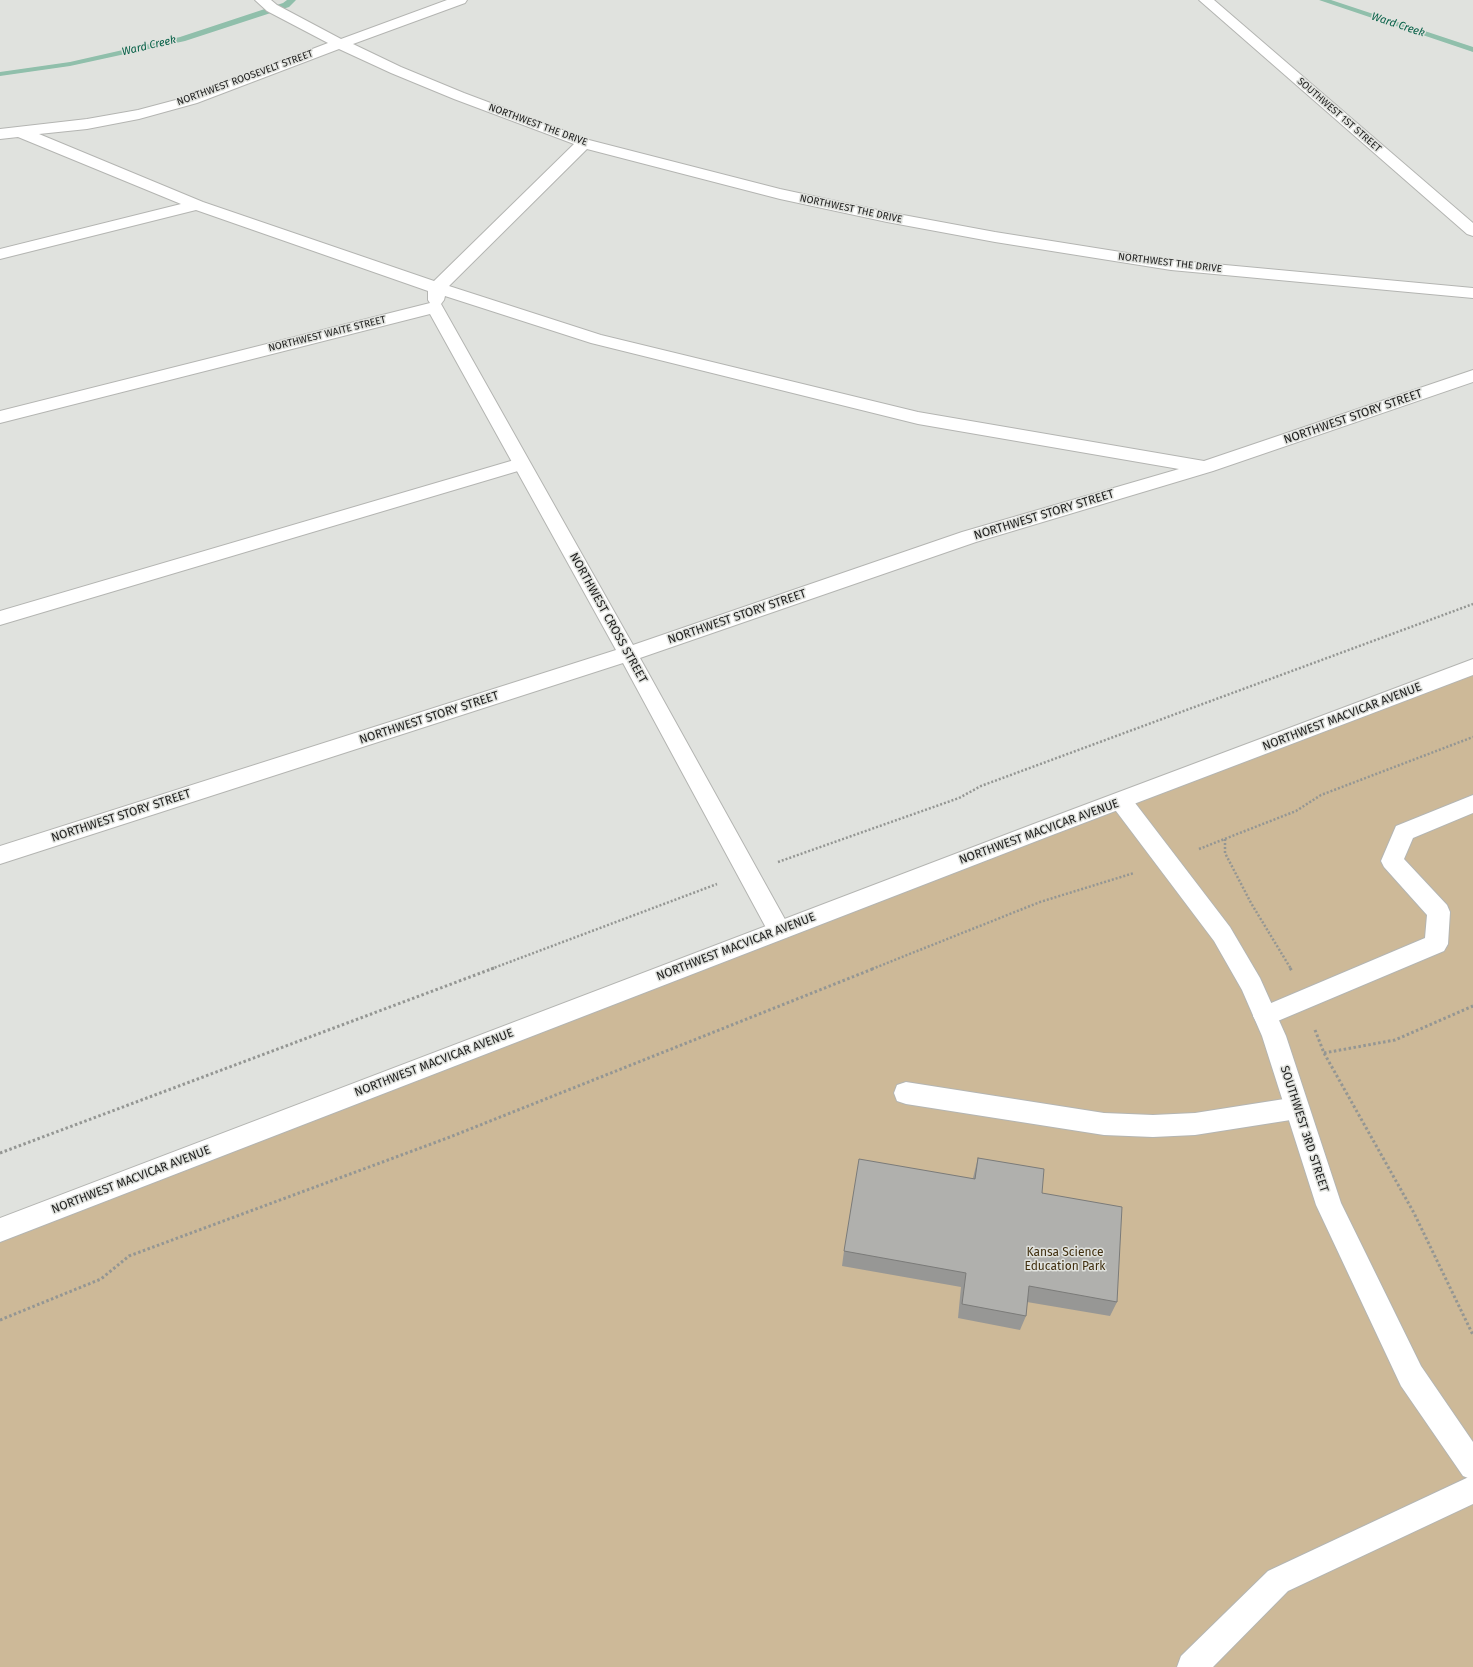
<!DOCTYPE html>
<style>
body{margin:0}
canvas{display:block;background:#e0e2de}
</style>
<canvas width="1473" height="1667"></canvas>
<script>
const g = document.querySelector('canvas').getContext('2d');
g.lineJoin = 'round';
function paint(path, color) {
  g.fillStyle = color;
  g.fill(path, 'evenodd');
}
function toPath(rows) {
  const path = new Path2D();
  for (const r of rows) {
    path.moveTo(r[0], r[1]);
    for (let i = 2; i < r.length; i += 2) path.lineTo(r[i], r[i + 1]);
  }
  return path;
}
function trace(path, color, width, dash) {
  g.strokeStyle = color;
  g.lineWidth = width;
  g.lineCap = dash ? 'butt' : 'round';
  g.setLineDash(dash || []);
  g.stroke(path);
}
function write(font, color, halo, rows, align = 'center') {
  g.font = font + ' "Fira Sans",sans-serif';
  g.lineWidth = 3;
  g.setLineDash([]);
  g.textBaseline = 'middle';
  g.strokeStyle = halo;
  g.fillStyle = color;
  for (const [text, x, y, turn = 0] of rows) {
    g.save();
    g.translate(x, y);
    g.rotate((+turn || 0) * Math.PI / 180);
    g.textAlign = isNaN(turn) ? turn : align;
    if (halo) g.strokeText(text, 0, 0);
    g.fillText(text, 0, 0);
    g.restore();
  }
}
paint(toPath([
 [1473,671,1473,1667,0,1667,0,1229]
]), '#cdb998');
paint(toPath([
 [287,0,296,0,289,7,185,41,70,66,0,76,0,72,70,62,180,37,283,3,287,0],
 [1319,0,1331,0,1473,47,1473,52,1319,0]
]), '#90bfab');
const lane = toPath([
 [521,458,528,460,530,464,528,468,0,625,0,611,521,458],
 [1473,795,1473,813,1413,838,1404,859,1447,905,1450,912,1448,944,1444,951,1273,1023,1265,1026,1257,1023,1253,1016,1257,1009,1425,938,1427,915,1384,867,1381,861,1396,826,1473,795],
 [906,1082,1104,1113,1153,1115,1195,1113,1297,1097,1306,1100,1309,1108,1306,1116,1297,1119,1195,1135,1153,1137,1104,1135,906,1104,897,1101,894,1093,897,1085,906,1082],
 [1473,1475,1473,1504,1288,1591,1213,1667,1177,1667,1181,1656,1268,1571,1473,1475]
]);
const street = toPath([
 [255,0,271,0,277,5,341,39,447,0,467,0,465,3,353,44,401,67,464,93,589,140,780,189,887,212,995,232,1171,260,1473,288,1473,298,1171,270,995,242,887,222,780,199,587,149,449,286,601,335,918,412,1204,461,1473,370,1473,382,1213,471,976,542,640,658,787,923,790,930,787,937,779,940,771,937,623,663,0,864,0,846,616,650,430,314,0,423,0,411,430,303,428,300,428,291,196,210,0,259,0,249,181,204,18,137,0,139,0,129,87,119,138,110,187,97,328,43,267,11,255,0],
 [339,49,391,73,454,99,574,144,434,281,203,202,39,134,87,129,139,119,197,103,339,49],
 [445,296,591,343,918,424,1179,469,962,532,633,645,441,304,444,300,445,296],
 [1121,792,1129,795,1230,927,1260,978,1286,1036,1341,1203,1421,1366,1473,1442,1473,1480,1463,1476,1401,1386,1316,1205,1262,1036,1242,990,1214,941,1113,807,1110,801,1113,795,1121,792]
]);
const secondary = toPath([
 [1199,0,1214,0,1473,223,1473,236,1467,234,1199,0],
 [1473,659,1473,675,1047,837,0,1242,0,1218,1031,825,1473,659]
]);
trace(lane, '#b4b5b2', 2);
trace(street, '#b4b5b2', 2);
trace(secondary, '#b4b5b2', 2);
trace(toPath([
 [1225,839,1225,853,1251,903,1291,969],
 [1199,849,1296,811,1321,795,1473,737],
 [778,862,959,798,981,786,1473,604],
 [491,969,717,884],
 [872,969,1040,902,1134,873]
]), '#949693', 2.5, [2, 2]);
trace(toPath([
 [1290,968,1292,971],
 [1315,1030,1324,1053,1414,1213,1473,1335],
 [1324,1053,1395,1040,1473,1006],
 [0,1153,494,968],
 [0,1320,101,1279,129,1256,450,1137,875,968]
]), '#949693', 3, [2.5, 2.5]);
paint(lane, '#fff');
paint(street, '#fff');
paint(secondary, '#fff');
paint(toPath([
 [978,1158,1042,1193,1117,1302,1110,1316,1027,1302,1026,1316,1020,1330,958,1318,961,1287,842,1266,844,1251,973,1178]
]), '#979795');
const building = toPath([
 [978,1158,1044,1169,1042,1193,1122,1207,1117,1302,1029,1286,1026,1316,962,1304,966,1273,844,1251,859,1159,975,1179,978,1158]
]);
paint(building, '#b0b0ad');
trace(building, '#7b7b79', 1);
write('10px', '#222221', '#e0e2de', [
 ["NORTHWEST ROOSEVELT STREET",245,78,-20],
 ["SOUTHWEST 1ST STREET",1339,115,41],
 ["NORTHWEST THE DRIVE",538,125,20],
 ["NORTHWEST THE DRIVE",851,209,12],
 ["NORTHWEST THE DRIVE",1170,263,7],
 ["NORTHWEST WAITE STREET",327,334,-14]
]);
write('italic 11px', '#066047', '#e0e2de', [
 ["Ward Creek",1398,25,18],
 ["Ward Creek",149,46,-13]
]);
write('12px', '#222221', '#e0e2de', [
 ["NORTHWEST STORY STREET",1353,417,-19],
 ["NORTHWEST STORY STREET",1044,515,-17],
 ["NORTHWEST STORY STREET",737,617,-19],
 ["NORTHWEST CROSS STREET",608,618,61],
 ["NORTHWEST MACVICAR AVENUE",1342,717,-21],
 ["NORTHWEST STORY STREET",429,718,-18],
 ["NORTHWEST STORY STREET",121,816,-18],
 ["NORTHWEST MACVICAR AVENUE",1039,832,-20],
 ["NORTHWEST MACVICAR AVENUE",736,947,-21],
 ["NORTHWEST MACVICAR AVENUE",434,1063,-21],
 ["SOUTHWEST 3RD STREET",1304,1129,72],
 ["NORTHWEST MACVICAR AVENUE",131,1180,-21]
]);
write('12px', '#402f0f', '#e0e2de', [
 ["Kansa Science",1065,1253],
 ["Education Park",1065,1267]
]);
</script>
